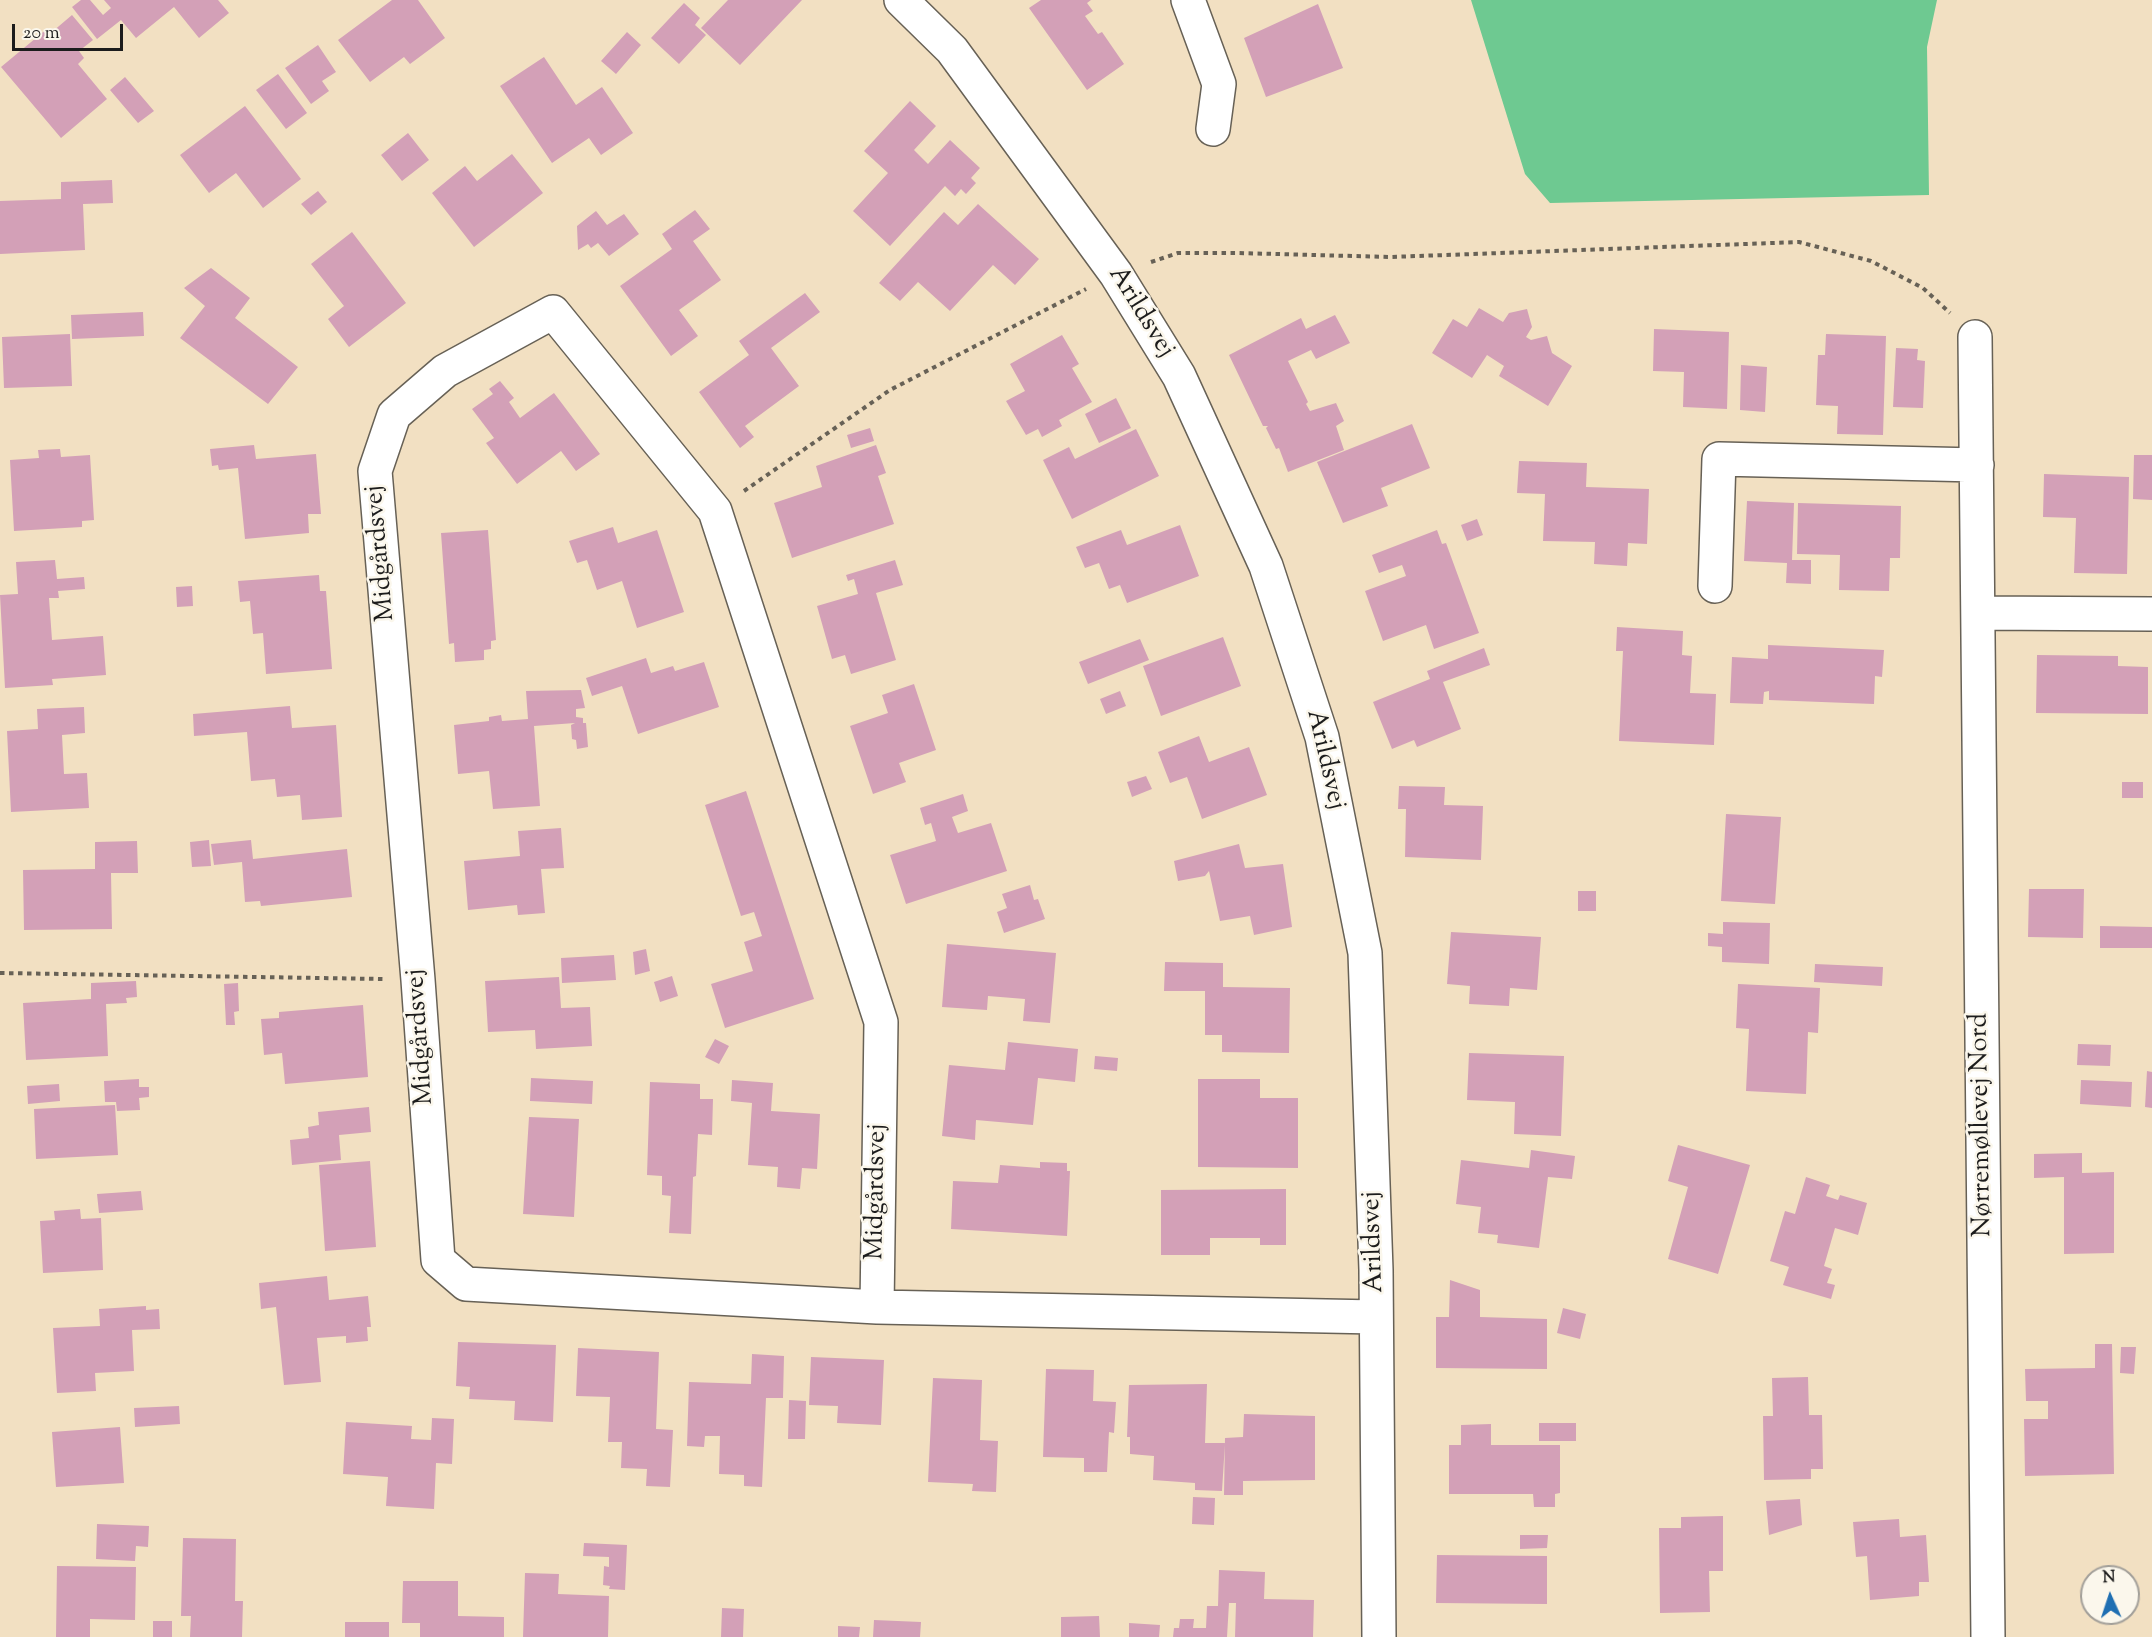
<!DOCTYPE html>
<meta charset="utf-8">
<style>
body{margin:0}
#map{position:relative;width:2152px;height:1637px;overflow:hidden;background:#f2e0c2;font-family:"Sorts Mill Goudy",serif}
canvas{display:block}
.north{position:absolute;left:2080px;top:1565px;width:60px;height:60px;box-sizing:border-box;background:#fbf7ec;border:2px solid #a29f99;border-radius:50%;rotate:357deg;font-size:16px;font-weight:700;line-height:24px;text-align:center;color:#1c1c1c}
.north::after{content:'';display:block;margin:auto;width:21px;height:27px;background:#1f6fb2;clip-path:polygon(50% 0,100% 100%,50% 72%,0 100%)}
.scale{position:absolute;left:12px;top:24px;width:111px;height:27px;box-sizing:border-box;border:3px solid #1c1c1c;border-top:0;padding-left:8px;font-size:18px;line-height:21px;white-space:nowrap;color:#1c1c1c;-webkit-text-stroke:4px #fbf7ec;paint-order:stroke}
</style>
<div id="map">
<canvas width="2152" height="1637"></canvas>
<div class="north">N</div>
<div class="scale">20 m</div>
</div>
<script>
const g = document.querySelector('canvas').getContext('2d');
g.lineJoin = 'round';
function paint(path, color) {
  g.fillStyle = color;
  g.fill(path, 'evenodd');
}
function toPath(rows) {
  const path = new Path2D();
  for (const r of rows) {
    path.moveTo(r[0], r[1]);
    for (let i = 2; i < r.length; i += 2) path.lineTo(r[i], r[i + 1]);
  }
  return path;
}
function trace(path, color, width, dash) {
  g.strokeStyle = color;
  g.lineWidth = width;
  g.lineCap = dash ? 'butt' : 'round';
  g.setLineDash(dash || []);
  g.stroke(path);
}
function write(font, color, halo, rows, align = 'center') {
  g.font = font + ' "Sorts Mill Goudy",serif';
  g.lineWidth = 5;
  g.setLineDash([]);
  g.textBaseline = 'middle';
  g.strokeStyle = halo;
  g.fillStyle = color;
  for (const [text, x, y, turn = 0] of rows) {
    g.save();
    g.translate(x, y);
    g.rotate((+turn || 0) * Math.PI / 180);
    g.textAlign = isNaN(turn) ? turn : align;
    if (halo) g.strokeText(text, 0, 0);
    g.fillText(text, 0, 0);
    g.restore();
  }
}
paint(toPath([
 [1471,0,1937,0,1927,47,1929,195,1550,203,1525,174]
]), '#6ec991');
paint(toPath([
 [81,0,90,0,103,15,111,8,104,0,218,0,229,13,199,38,174,7,136,38,121,20,97,39,72,7],
 [392,0,418,0,445,38,410,64,404,57,370,82,338,40],
 [728,0,802,0,740,65,701,28],
 [1041,0,1091,0,1087,3,1093,11,1085,16,1098,34,1102,32,1124,64,1087,90,1029,8],
 [684,3,700,18,695,25,706,35,679,64,651,38],
 [1318,4,1343,68,1266,97,1244,38],
 [72,15,93,40,79,51,84,58,78,64,107,99,61,138,1,67,48,28,52,32],
 [627,32,641,45,616,74,601,61],
 [318,45,336,72,322,81,329,91,311,104,285,68],
 [544,57,576,105,602,87,633,133,601,155,589,138,552,163,500,86],
 [278,74,307,113,286,129,256,90],
 [125,77,154,111,138,123,110,90],
 [910,101,936,126,914,150,928,164,950,140,980,168,971,178,976,183,966,194,961,189,955,196,945,186,890,246,853,211,888,173,864,151],
 [245,106,301,179,263,208,236,173,209,193,180,155],
 [408,133,429,160,402,181,381,155],
 [512,154,543,193,474,247,432,193,465,166,477,181],
 [112,180,113,203,83,204,85,250,0,254,0,201,61,199,61,182],
 [318,191,327,202,311,215,301,204],
 [978,204,1039,259,1015,285,993,265,950,311,918,282,900,301,879,283,944,212,958,225],
 [695,210,710,229,693,241,721,280,679,310,698,336,671,356,620,286,672,249,662,234],
 [596,211,607,225,624,214,639,234,609,256,598,243,591,248,588,244,578,250,577,226],
 [352,232,406,303,349,347,328,319,344,306,311,264],
 [211,268,250,298,235,318,298,367,268,404,180,338,205,306,184,288],
 [805,293,820,312,771,348,799,386,745,426,754,437,740,448,699,392,749,355,739,341],
 [1479,308,1503,322,1509,313,1527,309,1532,327,1526,337,1531,340,1547,336,1552,353,1572,366,1548,406,1499,376,1504,366,1487,355,1472,378,1432,353,1453,319,1467,327],
 [143,312,144,336,72,339,71,315],
 [1335,315,1350,343,1316,359,1311,350,1288,361,1308,402,1306,404,1310,411,1336,403,1344,421,1336,426,1344,450,1288,472,1279,448,1276,449,1266,428,1268,426,1263,426,1229,355,1301,318,1306,329],
 [1654,329,1729,332,1727,409,1683,407,1684,372,1653,371],
 [70,334,72,386,4,388,2,337],
 [1826,334,1886,336,1883,435,1837,434,1838,406,1816,405,1818,355,1825,355],
 [1062,335,1079,364,1072,368,1092,402,1059,420,1062,426,1042,437,1038,429,1026,435,1006,401,1025,391,1010,364],
 [1896,348,1918,349,1917,360,1925,361,1923,408,1893,407],
 [1741,365,1767,367,1765,412,1740,410],
 [500,381,514,398,509,402,520,418,554,393,600,454,576,471,561,451,517,484,486,443,494,438,472,409,493,394,489,389],
 [1116,398,1131,428,1099,443,1085,414],
 [1412,424,1430,468,1381,488,1388,506,1343,523,1317,462],
 [870,428,874,441,851,448,847,435],
 [1136,429,1159,476,1072,519,1043,460,1069,447,1075,459],
 [254,445,256,459,316,454,321,514,308,514,309,533,245,539,238,468,219,470,218,465,212,466,210,449],
 [876,445,886,473,878,476,894,524,792,558,774,503,822,487,816,466],
 [60,449,61,457,90,455,94,520,82,521,82,527,14,531,10,460,39,458,38,450],
 [2134,455,2152,455,2152,500,2133,499],
 [1519,461,1587,463,1586,487,1649,489,1647,544,1628,543,1627,566,1594,564,1595,542,1543,541,1545,494,1517,493],
 [2044,474,2129,477,2127,574,2074,573,2076,518,2043,517],
 [1747,501,1794,503,1792,560,1811,560,1811,584,1786,583,1787,563,1744,561],
 [1798,503,1901,506,1900,558,1890,558,1889,591,1839,590,1840,555,1797,554],
 [1477,519,1483,535,1467,541,1461,525],
 [1180,525,1199,576,1127,603,1120,585,1109,589,1099,563,1085,568,1076,547,1121,530,1127,545],
 [613,527,618,543,657,530,684,612,637,628,622,581,597,590,587,560,577,563,569,541],
 [488,530,496,640,491,641,491,649,484,650,484,660,455,662,454,643,449,644,441,533],
 [1437,530,1442,544,1446,543,1479,633,1434,649,1426,625,1383,641,1365,591,1406,576,1402,565,1379,573,1372,555],
 [55,560,57,579,84,577,85,589,58,591,59,598,49,598,52,640,103,636,106,675,52,679,53,685,5,688,0,595,18,594,16,562],
 [895,560,903,585,876,593,896,660,851,674,845,655,832,659,817,606,858,594,854,579,848,581,846,575],
 [319,575,320,591,326,591,332,669,266,674,263,633,253,634,250,601,240,602,238,581],
 [192,586,193,606,177,607,176,587],
 [1617,627,1683,631,1682,655,1692,656,1690,693,1716,694,1714,745,1619,741,1623,651,1616,651],
 [1223,637,1241,686,1161,716,1143,666],
 [1140,639,1149,660,1088,684,1079,662],
 [1768,645,1884,650,1882,677,1875,676,1874,704,1769,700,1769,691,1764,692,1763,704,1730,703,1732,657,1768,659],
 [1484,648,1490,665,1443,682,1461,729,1417,747,1414,740,1392,749,1373,702,1430,679,1427,671],
 [2037,655,2118,656,2118,666,2148,667,2148,714,2036,713],
 [646,658,651,673,673,666,675,671,704,662,719,707,638,734,622,686,592,696,586,678],
 [914,684,936,750,899,763,906,782,873,794,850,726,888,713,882,695],
 [581,690,585,708,576,709,576,717,583,718,583,723,586,723,588,747,577,749,576,740,572,739,571,725,575,723,534,726,540,806,493,809,489,771,458,774,454,725,489,721,489,717,501,715,502,721,528,719,526,691],
 [1120,691,1126,706,1106,714,1100,699],
 [290,706,292,728,336,725,342,817,302,820,300,795,277,797,275,779,251,781,247,732,194,736,193,714],
 [84,707,85,733,62,735,64,774,87,773,89,808,11,812,7,731,38,729,37,709],
 [1199,736,1209,762,1249,747,1267,795,1202,819,1187,777,1170,783,1158,752],
 [1146,776,1152,789,1132,797,1127,782],
 [2122,782,2143,782,2143,798,2122,798],
 [1399,786,1445,787,1444,805,1483,806,1481,860,1405,857,1406,809,1398,809],
 [746,791,814,999,725,1028,711,984,753,971,744,942,762,936,754,912,741,916,705,805],
 [963,794,968,811,952,817,958,833,991,823,1007,871,906,904,890,855,936,841,931,823,925,825,920,808],
 [1726,814,1781,817,1775,904,1721,901],
 [561,828,564,868,541,869,545,913,518,915,517,905,468,910,464,861,520,856,518,831],
 [209,840,211,866,192,867,190,842],
 [251,840,253,859,347,849,352,897,261,906,260,901,245,902,242,862,214,865,211,844],
 [137,841,138,873,111,873,112,929,24,930,23,870,95,869,95,842],
 [1239,844,1245,868,1283,864,1292,927,1254,935,1250,916,1220,921,1209,871,1205,876,1178,881,1174,861],
 [1030,885,1034,900,1038,899,1045,919,1004,933,997,912,1007,908,1002,894],
 [2029,889,2084,889,2083,938,2028,937],
 [1578,891,1596,891,1596,911,1578,911],
 [1723,922,1770,923,1769,964,1722,962,1722,947,1708,946,1708,933,1723,934],
 [2100,926,2152,927,2152,948,2100,948],
 [1451,932,1541,937,1537,990,1510,988,1509,1006,1469,1004,1470,986,1447,984],
 [947,944,1056,953,1050,1023,1023,1021,1025,999,988,996,987,1010,942,1007],
 [646,949,650,971,635,975,633,952],
 [614,955,616,980,562,983,561,958],
 [1165,962,1223,963,1223,987,1290,988,1289,1053,1222,1052,1222,1035,1205,1035,1205,991,1164,991],
 [1815,964,1883,967,1882,986,1814,982],
 [672,976,678,996,660,1002,654,982],
 [559,977,561,1008,590,1007,592,1046,536,1049,535,1030,488,1032,485,981],
 [136,981,137,997,126,998,127,1003,106,1004,108,1056,26,1060,23,1003,91,999,91,983],
 [238,983,239,1011,234,1012,235,1025,226,1025,224,984],
 [1738,984,1820,988,1818,1033,1808,1032,1806,1094,1746,1091,1749,1029,1736,1028],
 [363,1005,368,1077,285,1084,282,1053,264,1055,261,1019,279,1018,279,1012],
 [715,1039,729,1046,719,1064,705,1057],
 [1008,1042,1078,1049,1075,1082,1038,1078,1033,1125,976,1120,975,1140,942,1136,949,1065,1005,1070],
 [2078,1044,2111,1045,2110,1066,2077,1065],
 [1469,1053,1564,1056,1561,1136,1514,1134,1515,1102,1467,1100],
 [1095,1056,1118,1058,1117,1071,1094,1069],
 [2147,1071,2152,1072,2152,1108,2145,1107],
 [531,1078,593,1081,592,1104,530,1101],
 [139,1079,139,1087,149,1087,149,1097,139,1098,140,1110,117,1111,116,1102,105,1102,104,1081],
 [1198,1079,1260,1079,1260,1098,1298,1098,1298,1168,1198,1167],
 [732,1080,773,1083,771,1111,820,1114,817,1169,802,1168,800,1189,777,1187,778,1167,748,1165,752,1103,731,1101],
 [2081,1080,2132,1082,2131,1107,2080,1104],
 [650,1082,700,1084,700,1099,713,1099,712,1135,698,1134,696,1176,693,1177,691,1234,669,1233,671,1196,662,1195,662,1176,647,1175],
 [59,1084,60,1101,28,1104,27,1086],
 [115,1105,118,1155,36,1159,34,1109],
 [369,1107,371,1132,339,1135,341,1160,292,1165,290,1140,309,1138,308,1127,319,1125,318,1112],
 [529,1117,579,1119,574,1217,523,1214],
 [1678,1145,1750,1165,1718,1274,1668,1259,1688,1187,1668,1181],
 [1531,1150,1575,1156,1572,1179,1548,1177,1539,1248,1497,1243,1498,1235,1478,1233,1481,1207,1456,1204,1461,1160,1529,1168],
 [2082,1153,2082,1173,2114,1172,2114,1253,2064,1254,2064,1177,2034,1178,2034,1154],
 [370,1161,376,1247,325,1251,319,1165],
 [1040,1162,1067,1163,1067,1171,1070,1171,1067,1236,951,1229,953,1181,998,1183,1000,1165,1040,1168],
 [1806,1177,1830,1185,1826,1196,1838,1200,1840,1195,1867,1203,1858,1235,1835,1228,1824,1266,1832,1269,1827,1283,1835,1285,1831,1299,1783,1285,1789,1267,1770,1261,1785,1211,1795,1214],
 [1286,1189,1286,1245,1260,1245,1260,1238,1210,1238,1210,1255,1161,1255,1161,1190],
 [141,1191,143,1210,99,1213,97,1194],
 [80,1209,81,1219,101,1218,103,1270,43,1273,40,1221,55,1220,54,1211],
 [327,1276,329,1300,368,1296,371,1327,367,1327,368,1341,346,1343,346,1336,317,1338,321,1382,284,1385,276,1307,261,1309,259,1283],
 [1450,1280,1480,1290,1480,1317,1547,1319,1547,1369,1436,1368,1436,1317,1449,1317],
 [146,1306,146,1310,159,1309,160,1329,132,1330,134,1371,95,1373,96,1391,57,1393,53,1328,100,1326,99,1309],
 [1563,1308,1586,1314,1580,1339,1557,1333],
 [458,1342,556,1345,553,1422,514,1420,515,1401,469,1399,470,1387,456,1386],
 [2095,1344,2112,1344,2114,1474,2025,1476,2024,1419,2048,1419,2048,1401,2026,1401,2025,1369,2095,1368],
 [2121,1347,2136,1347,2134,1374,2120,1373],
 [578,1348,659,1352,656,1429,673,1430,670,1487,646,1486,647,1469,621,1468,622,1442,608,1442,610,1397,576,1396],
 [752,1354,784,1356,783,1398,766,1398,762,1487,744,1486,744,1475,719,1474,720,1436,705,1436,704,1447,687,1446,689,1382,751,1384],
 [811,1357,884,1360,881,1425,837,1423,838,1406,809,1405],
 [1046,1369,1094,1370,1093,1401,1116,1402,1114,1433,1109,1432,1107,1472,1084,1472,1084,1458,1043,1457],
 [1808,1377,1809,1415,1822,1415,1823,1469,1811,1469,1811,1479,1764,1480,1763,1416,1773,1416,1772,1378],
 [933,1378,982,1380,980,1440,998,1441,996,1492,972,1491,973,1484,928,1482],
 [1207,1384,1205,1443,1225,1443,1222,1491,1195,1490,1195,1483,1153,1480,1154,1456,1130,1454,1130,1437,1127,1437,1129,1385],
 [789,1400,806,1401,805,1439,788,1439],
 [179,1406,180,1424,135,1427,134,1408],
 [1244,1414,1315,1416,1315,1480,1243,1481,1243,1495,1224,1495,1225,1438,1243,1437],
 [432,1418,454,1419,452,1464,436,1463,434,1509,386,1506,388,1477,343,1474,346,1422,412,1426,411,1439,431,1440],
 [1539,1423,1576,1423,1576,1441,1539,1441],
 [1491,1424,1491,1445,1560,1445,1560,1493,1555,1494,1555,1507,1534,1507,1533,1494,1449,1494,1449,1445,1461,1445,1461,1425],
 [120,1427,124,1483,56,1487,52,1432],
 [1193,1497,1215,1498,1214,1525,1192,1524],
 [1800,1499,1802,1525,1769,1535,1766,1501],
 [1723,1516,1723,1571,1709,1571,1710,1612,1660,1613,1659,1528,1681,1528,1681,1517],
 [1899,1519,1900,1537,1926,1535,1929,1582,1919,1582,1919,1596,1870,1600,1867,1556,1856,1557,1853,1522],
 [97,1524,149,1526,148,1547,136,1546,135,1561,96,1559],
 [1520,1535,1548,1535,1547,1548,1520,1549],
 [183,1538,236,1539,235,1601,243,1601,242,1637,190,1637,191,1616,181,1616],
 [584,1543,627,1545,625,1590,609,1589,610,1586,603,1585,604,1566,609,1567,609,1557,583,1556],
 [1437,1555,1547,1556,1547,1604,1436,1603],
 [57,1566,136,1567,135,1620,90,1619,90,1637,56,1637],
 [1219,1570,1265,1572,1264,1599,1314,1600,1313,1637,1235,1637,1236,1603,1229,1603,1227,1637,1173,1637,1174,1628,1179,1628,1180,1619,1194,1619,1193,1628,1206,1628,1207,1606,1218,1606],
 [525,1573,559,1574,558,1594,609,1596,608,1637,523,1637],
 [403,1581,458,1581,458,1616,504,1617,504,1637,420,1637,420,1623,402,1623],
 [722,1608,744,1609,743,1637,721,1637],
 [1099,1616,1100,1637,1061,1637,1061,1617],
 [874,1620,921,1622,920,1637,873,1637],
 [153,1621,172,1621,172,1637,153,1637],
 [345,1622,389,1622,389,1637,345,1637],
 [1129,1623,1160,1625,1159,1637,1129,1637],
 [838,1626,860,1627,859,1637,838,1637]
]), '#d3a0b7');
const minor = toPath([
 [901,0,952,50,1116,274,1179,376,1266,566,1322,737,1365,953,1376,1270,1379,1637],
 [1188,0,1219,84,1213,129],
 [1975,337,1988,1637],
 [1715,586,1719,459,1977,465],
 [1978,613,2152,614],
 [877,1307,881,1022,715,511,553,312,445,371,394,415,375,471,418,980,438,1260,466,1284,877,1307,1376,1317]
]);
trace(minor, '#676156', 36);
trace(toPath([
 [1151,262,1178,253,1238,253,1391,257,1799,242,1871,261,1923,288,1950,313],
 [744,491,890,390,1086,289],
 [0,973,383,979]
]), '#676156', 4, [4.5, 4.5]);
trace(minor, '#fff', 33);
write('26px', '#1c1c1c', '#fbf7ec', [
 ["Arildsvej",1140,313,58],
 ["Midgårdsvej",382,553,-95],
 ["Arildsvej",1324,760,77],
 ["Midgårdsvej",422,1037,-94],
 ["Nørremøllevej Nord",1983,1125,-91],
 ["Midgårdsvej",878,1192,-89],
 ["Arildsvej",1375,1242,-92]
]);
</script>
